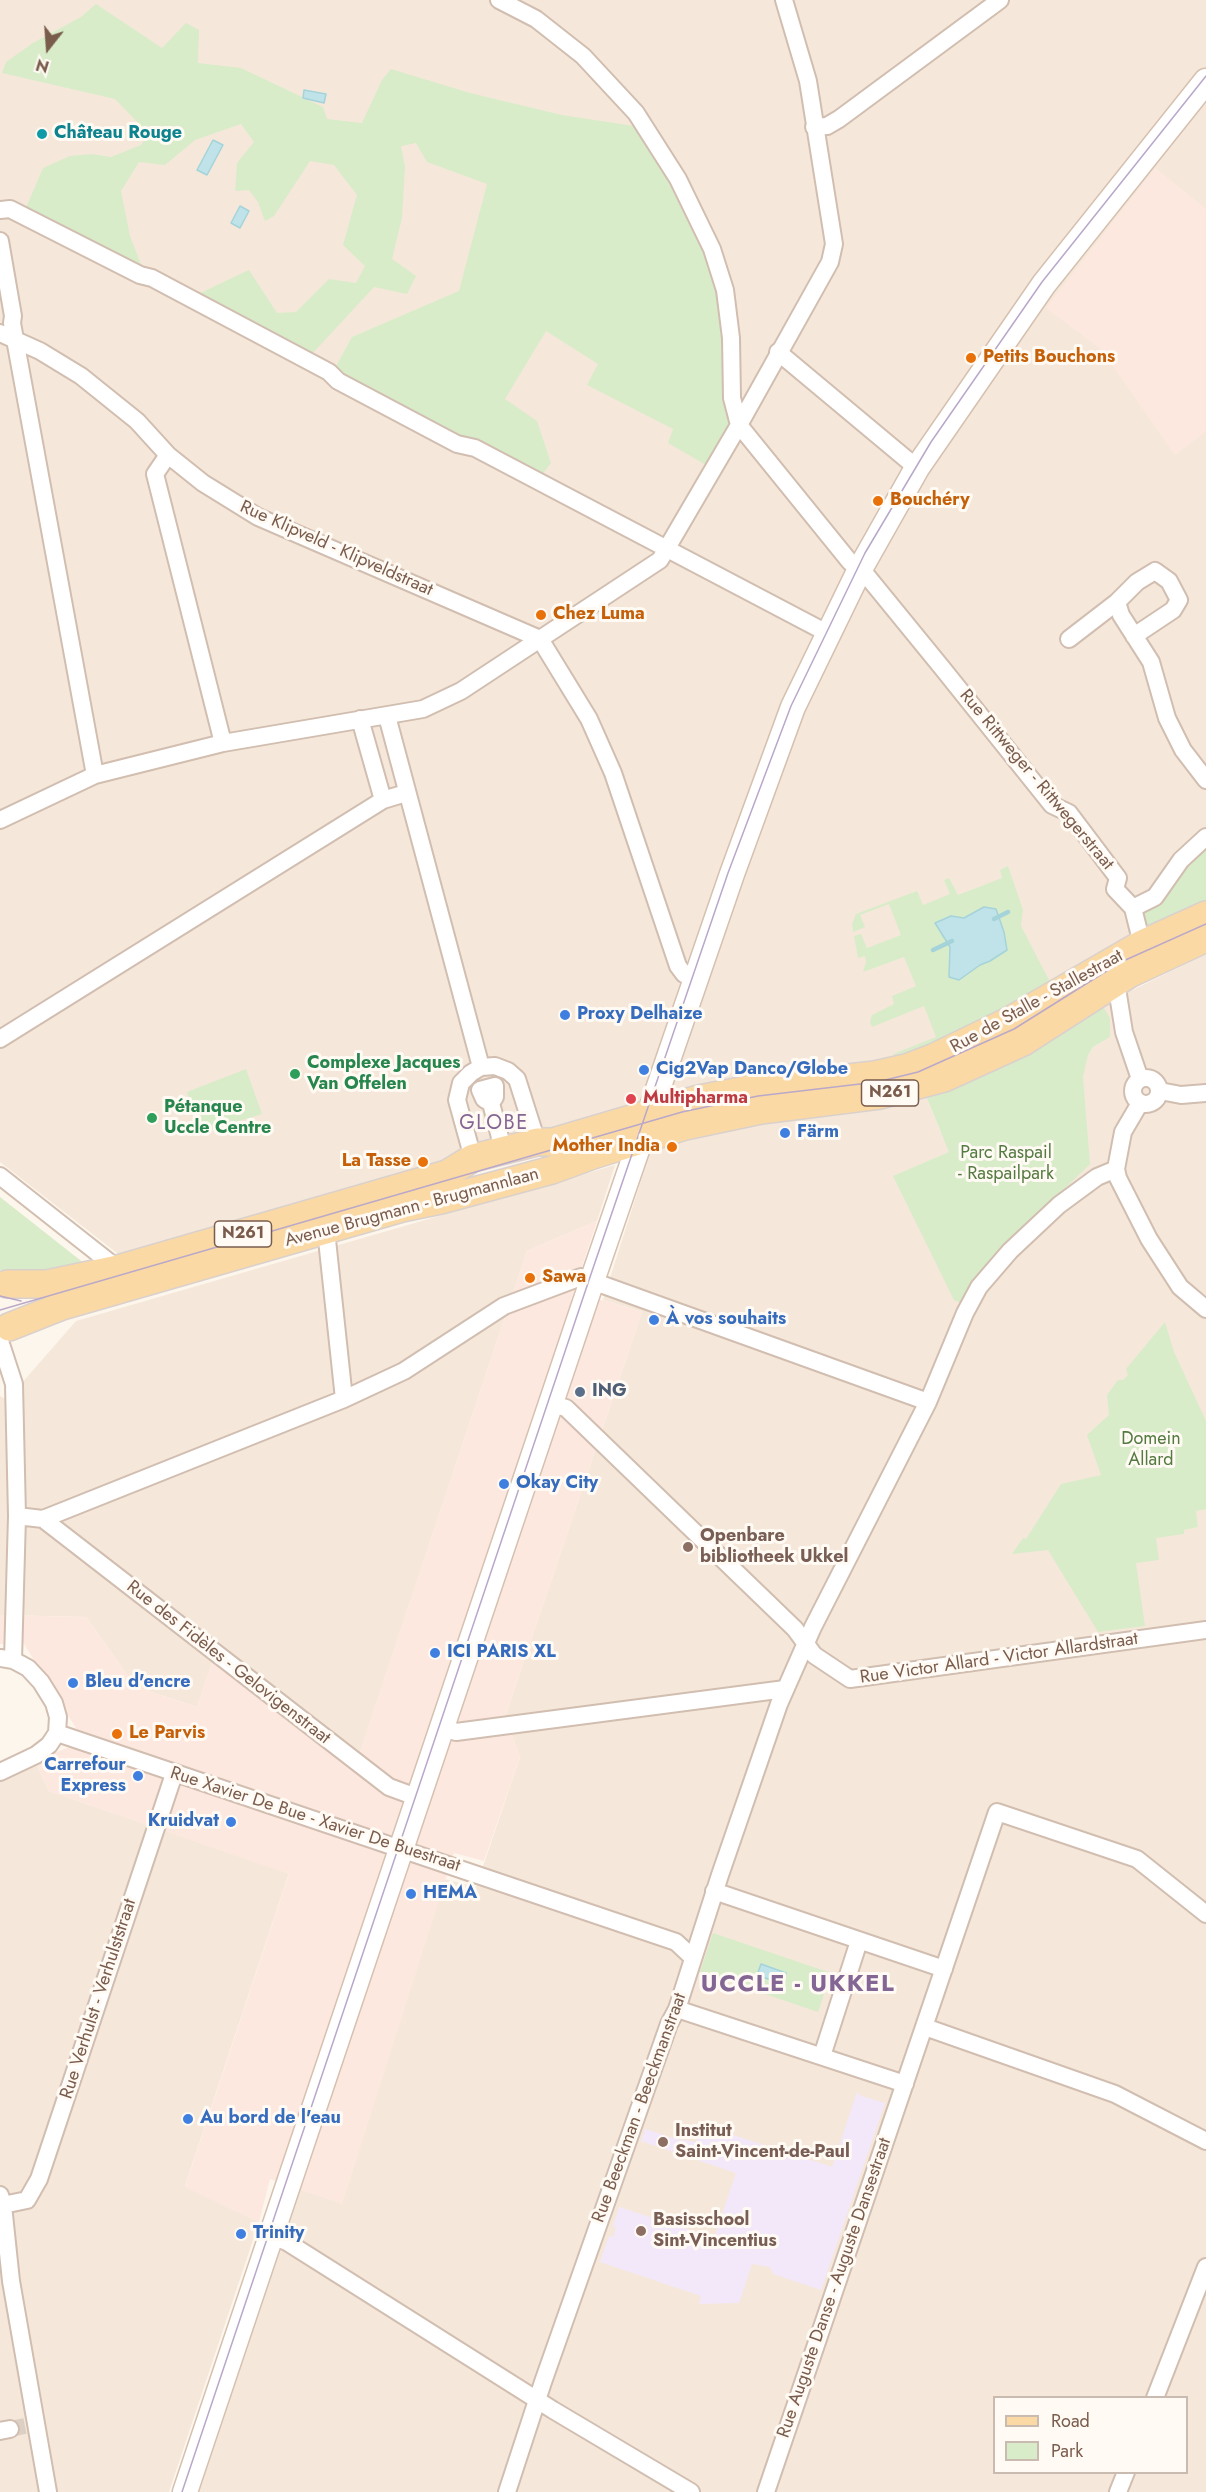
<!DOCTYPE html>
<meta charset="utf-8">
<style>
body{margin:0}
#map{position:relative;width:1206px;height:2492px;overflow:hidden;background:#fdf6ec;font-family:Jost,sans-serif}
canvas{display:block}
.legend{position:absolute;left:993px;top:2396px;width:195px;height:78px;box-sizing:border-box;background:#fffaf3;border:2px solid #cabbb1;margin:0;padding:8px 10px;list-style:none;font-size:18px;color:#7a5c4d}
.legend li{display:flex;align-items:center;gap:12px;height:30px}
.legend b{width:30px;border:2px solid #cabbb1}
.north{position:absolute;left:18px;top:18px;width:60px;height:60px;-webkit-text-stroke:4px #fffaf3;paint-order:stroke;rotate:197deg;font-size:16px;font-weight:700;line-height:24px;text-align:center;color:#7a5c4d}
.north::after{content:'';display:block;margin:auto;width:21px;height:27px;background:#7a5c4d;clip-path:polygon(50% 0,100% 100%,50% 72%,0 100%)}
</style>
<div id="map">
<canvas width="1206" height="2492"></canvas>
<ul class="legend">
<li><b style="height:8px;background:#fbd9a5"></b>Road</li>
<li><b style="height:16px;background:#d8ecc9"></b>Park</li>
</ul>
<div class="north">N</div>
</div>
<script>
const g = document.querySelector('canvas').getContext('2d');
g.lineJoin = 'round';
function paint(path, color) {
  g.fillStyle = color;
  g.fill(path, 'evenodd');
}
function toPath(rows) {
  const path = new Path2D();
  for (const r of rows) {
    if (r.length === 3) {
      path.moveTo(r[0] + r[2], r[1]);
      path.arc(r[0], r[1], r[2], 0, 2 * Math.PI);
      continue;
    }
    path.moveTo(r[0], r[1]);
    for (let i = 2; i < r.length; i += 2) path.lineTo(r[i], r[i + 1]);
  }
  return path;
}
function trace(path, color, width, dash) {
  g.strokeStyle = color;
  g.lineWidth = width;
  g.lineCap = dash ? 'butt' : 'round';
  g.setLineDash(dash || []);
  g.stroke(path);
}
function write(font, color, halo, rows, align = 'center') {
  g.font = font + ' Jost,sans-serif';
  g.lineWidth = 6;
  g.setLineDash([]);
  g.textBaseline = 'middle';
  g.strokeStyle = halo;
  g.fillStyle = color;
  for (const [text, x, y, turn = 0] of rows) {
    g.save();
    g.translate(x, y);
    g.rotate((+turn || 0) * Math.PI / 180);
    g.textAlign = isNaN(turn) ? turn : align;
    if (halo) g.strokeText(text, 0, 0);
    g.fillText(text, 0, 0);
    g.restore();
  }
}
paint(toPath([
 [0,0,1206,0,1206,908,1095,954,1030,995,909,1052,867,1062,753,1073,670,1095,122,1257,0,1162],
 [1206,954,1206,2492,197,2492,296,2188,342,2203,444,1879,476,1887,520,1757,505,1717,642,1312,603,1300,653,1143,665,1138,926,1096,941,1133,1088,1055,1093,1047,1103,1041,1102,1005],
 [994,2398,1186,2398,1186,2472,994,2472],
 [615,1165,597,1221,527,1251,360,1753,218,1645,197,1707,136,1687,86,1617,0,1615,0,1396,7,1400,76,1321],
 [35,1761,49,1791,289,1873,185,2186,259,2222,169,2492,0,2492,0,1775]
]), '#f5e8da');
paint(toPath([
 [1155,168,1206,209,1206,431,1175,455,1106,356,1097,346,1046,308],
 [597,1221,571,1300,603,1300,642,1312,505,1717,520,1757,484,1861,454,1853,342,2204,270,2179,259,2222,185,2187,289,1874,49,1791,35,1761,84,1741,24,1644,0,1644,0,1615,86,1617,136,1687,197,1707,218,1645,360,1752,527,1251]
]), '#fde8e0');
paint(toPath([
 [857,2092,861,2096,885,2103,821,2290,773,2274,770,2267,752,2264,739,2303,699,2304,701,2296,600,2262,609,2236,613,2237,616,2228,613,2226,619,2207,714,2238,736,2173,641,2141,645,2129,676,2139,696,2142,702,2125,832,2167]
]), '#f3e8fa');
paint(toPath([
 [96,4,162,48,186,23,199,30,198,63,241,68,323,107,327,119,362,123,382,80,391,69,470,93,562,115,634,126,649,141,684,203,720,296,725,342,725,399,730,427,706,465,668,443,673,429,587,385,598,364,546,331,505,399,537,421,551,463,541,476,470,438,453,435,334,370,352,337,459,291,487,184,427,162,416,143,401,146,405,167,402,218,392,259,416,276,407,294,374,287,311,355,196,295,249,270,277,313,296,312,329,279,356,283,365,266,343,245,357,195,334,165,310,161,274,216,265,221,258,202,249,190,235,191,237,163,254,142,241,124,195,140,165,165,139,162,121,191,130,236,142,267,131,266,25,210,43,168,70,156,92,154,111,157,141,145,149,134,115,99,2,73,6,62,33,43,81,17],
 [1206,846,1206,906,1150,928,1145,926,1142,911],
 [1008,866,1023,910,1021,926,1050,982,1008,1008,933,1043,894,1056,893,1054,936,1037,924,1006,872,1027,870,1022,872,1015,894,1004,892,996,916,986,904,957,863,972,866,962,865,956,858,958,854,936,861,934,867,948,901,935,889,904,860,915,865,927,853,932,852,924,856,914,917,891,923,905,950,894,944,880,949,878,958,895,1002,878,1000,870],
 [1102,1005,1110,1018,1110,1037,1093,1047,1088,1055,1083,1077,1090,1164,984,1267,964,1304,954,1300,893,1176,949,1152,926,1096,963,1085,997,1067],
 [246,1069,262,1114,200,1133,187,1092],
 [0,1197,85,1264,92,1270,8,1276,0,1270],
 [1165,1322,1174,1352,1206,1421,1206,1509,1196,1511,1198,1527,1184,1530,1184,1534,1156,1538,1159,1560,1136,1563,1145,1626,1098,1632,1048,1550,1012,1554,1023,1538,1026,1539,1061,1484,1101,1475,1087,1435,1109,1415,1107,1395,1118,1380,1123,1380,1128,1375,1126,1369],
 [713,1933,831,1973,818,2012,700,1972]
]), '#d8ecc9');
const water = toPath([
 [304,90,326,94,324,103,303,98,304,90],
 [213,140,223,145,207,175,197,170,213,140],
 [240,206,249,211,240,228,231,223,240,206],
 [984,907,996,909,1004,932,1007,950,990,961,980,965,959,980,949,977,950,947,935,923,951,916,964,918,984,907],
 [761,1964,786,1973,782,1984,757,1975,761,1964]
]);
paint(water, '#bfe3e8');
trace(water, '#a5d3da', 1.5);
trace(toPath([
 [994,919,1008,912],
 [933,950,952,941]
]), '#a5d3da', 4.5);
trace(toPath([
 [10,2429,25,2426]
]), '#dcd0c4', 16, [16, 8]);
const street = toPath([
 [499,0,536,19,583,56,636,113,678,179,712,249,725,290,731,338,732,398,739,425,850,562,863,571,943,669,1052,805,1069,813,1118,878,1115,889,1133,908,1142,944],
 [814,127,827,126,839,119,1000,0],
 [0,210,10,209,140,275,152,278,329,372,338,381,457,444,475,448,829,634],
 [0,241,13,316,12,323,95,775],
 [0,333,40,351,81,376,137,421,168,455,203,483,258,517,540,639,589,719,613,773,678,966,684,974,696,979],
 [778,352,917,468],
 [168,455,155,474,223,743],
 [1117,602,1121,615,1151,662,1167,718,1183,750,1206,780],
 [1069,639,1117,602,1137,582,1155,571,1169,581,1179,600,1173,610,1134,636],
 [387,716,481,1067],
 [360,719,383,800],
 [0,820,95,775,223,743,423,709,461,691,660,560,739,425,830,262,834,244,808,81,784,0],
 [1133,908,1155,897,1181,860,1206,837],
 [1116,982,1124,1032,1140,1079],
 [0,1039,383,800,406,793],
 [1146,1091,13],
 [1160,1091,1181,1095,1206,1093],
 [491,1103,484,1099,480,1090,495,1086,495,1097,491,1103,502,1145],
 [1140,1103,1123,1132,1116,1169,1118,1178,1149,1239,1180,1287,1206,1309],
 [473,1158,457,1100,461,1083,471,1073,481,1067,495,1066,508,1071,517,1079,537,1142],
 [0,1176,118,1269],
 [325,1221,344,1399],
 [0,1341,14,1384,17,1516,13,1660],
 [552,1404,566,1408,795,1629,814,1655,850,1679,1206,1630],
 [17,1516,43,1519,344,1399,404,1371,504,1306,581,1277,928,1402],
 [43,1519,389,1787,419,1798],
 [0,1658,13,1660,28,1668,41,1682,54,1703,58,1717,57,1733,49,1745,36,1755,0,1772],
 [443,1728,456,1732,785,1689],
 [57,1733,676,1942,693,1958],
 [714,1891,944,1969],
 [677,2009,905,2084],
 [925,2027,1115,2094,1206,2141],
 [822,2056,859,1941],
 [0,2195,3,2205,11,2281,48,2492],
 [3,2205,27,2200,39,2179,174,1774],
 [271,2236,287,2242,553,2410,691,2492],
 [1155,2398,1206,2267],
 [0,2431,10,2429],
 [507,2492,543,2382,669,2024,677,2009,720,1875,779,1704,813,1627,928,1402,965,1313,979,1287,1010,1251,1059,1205,1097,1177,1116,1169],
 [766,2492,997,1812,1137,1859,1206,1914],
 [1118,2492,1126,2472]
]);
const secondary = toPath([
 [185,2492,592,1281,732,874,793,707,860,569,917,468,1044,284,1206,81]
]);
const primary = toPath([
 [7,1284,47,1284,118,1269,447,1174,473,1158,537,1142,553,1142,699,1099,756,1088,875,1075,906,1068,935,1057,1009,1021,1142,944,1206,915],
 [9,1327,62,1306,402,1208,441,1200,552,1170,593,1155,685,1126,761,1110,880,1095,944,1078,1023,1042,1129,974,1206,938]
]);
trace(street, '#d1beb0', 20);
trace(secondary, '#d6c0b0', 27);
trace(primary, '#dad1cd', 30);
trace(street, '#fff', 16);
trace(secondary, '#fff', 24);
trace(primary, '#fbd9a5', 27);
trace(toPath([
 [0,1296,21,1301],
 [0,1310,682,1112,758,1096,877,1082,918,1072,1014,1029,1121,962,1206,924],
 [182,2492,589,1280,728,873,791,706,865,553,931,442,1042,282,1206,76]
]), '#b9a8c9', 1.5);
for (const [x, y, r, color] of [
 [42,134,6,"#0f9aa8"],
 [971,358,6,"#e8710a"],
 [878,501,6,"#e8710a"],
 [541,615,6,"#e8710a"],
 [565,1015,6,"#3f7fe0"],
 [644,1070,6,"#3f7fe0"],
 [295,1074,6,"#2e9e5b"],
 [631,1099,6,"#e0444e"],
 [152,1118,6,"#2e9e5b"],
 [785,1133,6,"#3f7fe0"],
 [672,1147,6,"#e8710a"],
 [423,1162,6,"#e8710a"],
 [530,1278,6,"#e8710a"],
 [654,1320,6,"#3f7fe0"],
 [580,1392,6,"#5c6f8a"],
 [504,1484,6,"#3f7fe0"],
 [688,1547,6,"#8d6e63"],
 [435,1653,6,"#3f7fe0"],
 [73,1683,6,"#3f7fe0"],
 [117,1734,6,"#e8710a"],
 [138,1776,6,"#3f7fe0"],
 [231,1822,6,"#3f7fe0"],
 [411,1894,6,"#3f7fe0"],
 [188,2119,6,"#3f7fe0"],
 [663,2142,6,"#8d6e63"],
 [641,2231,6,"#8d6e63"],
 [241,2234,6,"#3f7fe0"]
]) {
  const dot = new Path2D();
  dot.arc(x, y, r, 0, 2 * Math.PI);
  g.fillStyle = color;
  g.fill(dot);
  trace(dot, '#fffaf3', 2);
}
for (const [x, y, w] of [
 [890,1093,57],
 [243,1234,57]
]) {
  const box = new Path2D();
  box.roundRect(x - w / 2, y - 13, w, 26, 4.5);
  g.fillStyle = '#fffaf3';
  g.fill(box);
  trace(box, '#7a5c4d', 1.5);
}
write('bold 16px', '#7a5c4d', null, [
 ["N261",890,1093],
 ["N261",243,1234]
]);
write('bold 18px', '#0d838f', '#fffaf3', [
 ["Château Rouge",54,134]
], 'left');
write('bold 18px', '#c56008', '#fffaf3', [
 ["Petits Bouchons",983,358],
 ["Bouchéry",890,501],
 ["Chez Luma",553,615],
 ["Mother India",660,1147,"right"],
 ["La Tasse",411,1162,"right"],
 ["Sawa",542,1278],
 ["Le Parvis",129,1734]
], 'left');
write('18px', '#7a5c4d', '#fffaf3', [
 ["Rue Klipveld - Klipveldstraat",336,549,24],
 ["Rue Rittweger - Rittwegerstraat",1036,780,50],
 ["Rue de Stalle - Stallestraat",1037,1002,-29],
 ["Avenue Brugmann - Brugmannlaan",412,1208,-15],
 ["Rue Victor Allard - Victor Allardstraat",999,1659,-8],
 ["Rue des Fidèles - Gelovigenstraat",228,1663,38],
 ["Rue Xavier De Bue - Xavier De Buestraat",315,1820,18],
 ["Rue Verhulst - Verhulststraat",99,1999,-72],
 ["Rue Beeckman - Beeckmanstraat",640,2108,-70],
 ["Rue Auguste Danse - Auguste Dansestraat",835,2288,-71]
]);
write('bold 18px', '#366cbe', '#fffaf3', [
 ["Proxy Delhaize",577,1015],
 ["Cig2Vap Danco/Globe",656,1070],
 ["Färm",797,1133],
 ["À vos souhaits",666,1320],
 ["Okay City",516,1484],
 ["ICI PARIS XL",447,1653],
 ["Bleu d'encre",85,1683],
 ["Carrefour",126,1766,"right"],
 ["Express",126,1787,"right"],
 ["Kruidvat",219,1822,"right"],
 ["HEMA",423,1894],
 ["Au bord de l'eau",200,2119],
 ["Trinity",253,2234]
], 'left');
write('bold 18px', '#27864d', '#fffaf3', [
 ["Complexe Jacques",307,1064],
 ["Van Offelen",307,1085],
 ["Pétanque",164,1108],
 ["Uccle Centre",164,1129]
], 'left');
write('bold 18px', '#be3a42', '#fffaf3', [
 ["Multipharma",643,1099]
], 'left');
write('18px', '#537a41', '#fffaf3', [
 ["Parc Raspail",1006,1154],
 ["- Raspailpark",1006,1175],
 ["Domein",1151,1440],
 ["Allard",1151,1461]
]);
write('bold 18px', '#4e5e75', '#fffaf3', [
 ["ING",592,1392]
], 'left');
write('bold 18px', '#785e54', '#fffaf3', [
 ["Openbare",700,1537],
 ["bibliotheek Ukkel",700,1558],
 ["Institut",675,2132],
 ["Saint-Vincent-de-Paul",675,2153],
 ["Basisschool",653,2221],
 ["Sint-Vincentius",653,2242]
], 'left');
g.letterSpacing = '1.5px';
write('20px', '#846695', '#fffaf3', [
 ["GLOBE",494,1124]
]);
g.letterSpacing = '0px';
g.letterSpacing = '1.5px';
write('bold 24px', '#846695', '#fffaf3', [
 ["UCCLE - UKKEL",798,1985]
]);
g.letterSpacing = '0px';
</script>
